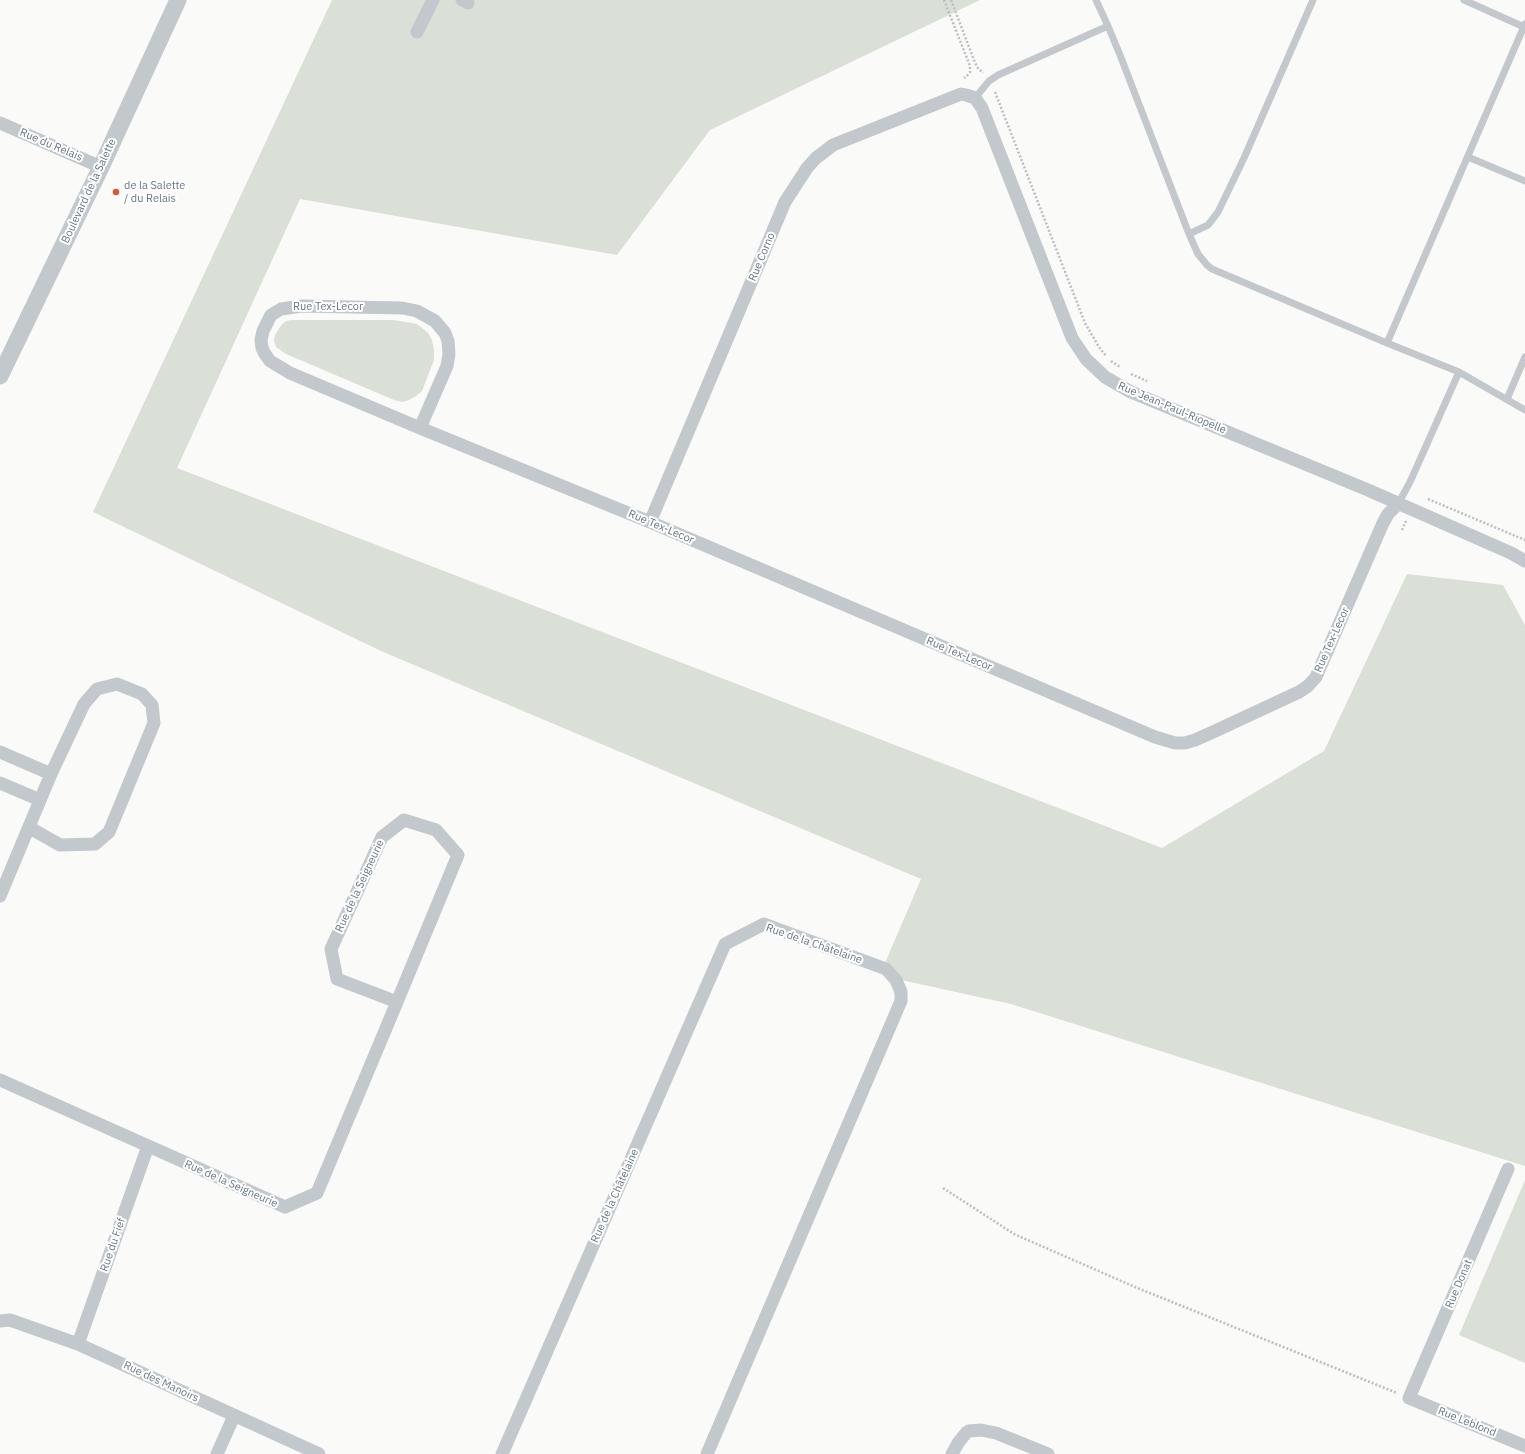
<!DOCTYPE html>
<meta charset="utf-8">
<style>
body{margin:0}
canvas{display:block;background:#fafaf8}
</style>
<canvas width="1525" height="1454"></canvas>
<script>
const g = document.querySelector('canvas').getContext('2d');
g.lineJoin = 'round';
function paint(path, color) {
  g.fillStyle = color;
  g.fill(path, 'evenodd');
}
function toPath(rows) {
  const path = new Path2D();
  for (const r of rows) {
    path.moveTo(r[0], r[1]);
    for (let i = 2; i < r.length; i += 2) path.lineTo(r[i], r[i + 1]);
  }
  return path;
}
function trace(path, color, width, dash) {
  g.strokeStyle = color;
  g.lineWidth = width;
  g.lineCap = dash ? 'butt' : 'round';
  g.setLineDash(dash || []);
  g.stroke(path);
}
function write(font, color, halo, rows, align = 'center') {
  g.font = font + ' "IBM Plex Sans",sans-serif';
  g.lineWidth = 4;
  g.setLineDash([]);
  g.textBaseline = 'middle';
  g.strokeStyle = halo;
  g.fillStyle = color;
  for (const [text, x, y, turn = 0] of rows) {
    g.save();
    g.translate(x, y);
    g.rotate((+turn || 0) * Math.PI / 180);
    g.textAlign = isNaN(turn) ? turn : align;
    if (halo) g.strokeText(text, 0, 0);
    g.fillText(text, 0, 0);
    g.restore();
  }
}
paint(toPath([
 [332,0,980,0,710,130,617,255,300,199,177,468,1162,848,1324,751,1407,574,1503,585,1525,625,1525,1166,1011,1004,901,980,885,963,921,879,381,651,93,512],
 [292,320,393,320,417,324,428,333,432,340,434,350,434,360,422,391,416,396,409,400,402,402,394,400,286,354,276,347,274,341,275,335,282,324,286,321],
 [1525,1180,1525,1363,1459,1335]
]), '#dadfd7');
trace(toPath([
 [944,0,970,66,970,72,967,76,964,78],
 [951,0,974,60,977,67,983,73],
 [995,92,1085,323,1099,347,1106,356],
 [1111,361,1120,367],
 [1131,374,1147,381],
 [1428,499,1525,540],
 [1402,530,1406,521],
 [943,1188,1014,1234,1135,1287,1397,1393]
]), '#bbbfc2', 2.5, [2, 2]);
trace(toPath([
 [1096,0,1108,26],
 [1464,0,1524,27],
 [975,98,989,81,998,75,1108,26,1120,55,1189,234,1198,254,1207,265,1212,269,1387,343,1459,372,1525,410],
 [1468,157,1525,181],
 [1189,234,1208,225,1218,212,1244,158,1313,0],
 [1387,343,1525,24],
 [1507,399,1525,357],
 [1398,504,1410,482,1459,372]
]), '#c3c8cc', 7);
trace(toPath([
 [462,0,468,3],
 [417,32,433,0],
 [0,123,101,167],
 [420,428,447,366,449,354,448,341,445,333,435,321,417,311,402,308,302,306,281,309,271,315,263,331,261,340,262,348,265,354,270,361,290,373,420,428,650,522,1155,737,1175,743,1185,743,1195,740,1213,732,1299,692,1308,686,1316,677,1383,523,1388,514,1398,504],
 [650,522,785,202,807,168,816,158,833,145,961,94,966,95,975,98,982,108,1072,338,1086,359,1105,377,1131,392,1368,490,1511,553,1525,561],
 [0,752,51,774],
 [0,783,40,800],
 [0,896,51,774,84,704,97,689,117,684,142,694,152,705,154,723,109,832,95,844,60,845,30,828],
 [0,1080,285,1207,317,1193,397,1002,458,855,436,830,404,820,382,837,331,949,337,979,397,1002],
 [1508,1169,1409,1398,1525,1446],
 [0,1321,10,1320,78,1344,319,1454],
 [78,1344,148,1146],
 [217,1454,234,1416],
 [502,1454,725,944,764,924,886,969,896,980,901,992,901,1001,707,1454],
 [952,1454,958,1443,966,1433,969,1431,981,1430,996,1433,1048,1454]
]), '#c3c8cc', 13);
trace(toPath([
 [0,376,101,167,178,0]
]), '#c3c8cc', 17);
for (const [x, y, r, color] of [
 [116,192,4,"#e4572e"]
]) {
  const dot = new Path2D();
  dot.arc(x, y, r, 0, 2 * Math.PI);
  g.fillStyle = color;
  g.fill(dot);
  trace(dot, '#fff', 1.5);
}
write('11px', '#657683', '#fff', [
 ["Rue du Relais",51,145,23],
 ["Boulevard de la Salette",89,191,-65],
 ["Rue Corno",762,257,-67],
 ["Rue Tex-Lecor",328,307],
 ["Rue Jean-Paul-Riopelle",1172,408,23],
 ["Rue Tex-Lecor",661,527,23],
 ["Rue Tex-Lecor",1332,640,-66],
 ["Rue Tex-Lecor",959,654,23],
 ["Rue de la Seigneurie",360,886,-65],
 ["Rue de la Châtelaine",814,944,19],
 ["Rue de la Seigneurie",231,1184,24],
 ["Rue de la Châtelaine",615,1196,-66],
 ["Rue du Fief",113,1245,-71],
 ["Rue Donat",1459,1284,-67],
 ["Rue des Manoirs",161,1382,25],
 ["Rue Leblond",1467,1422,22]
]);
write('11px', '#657683', '#fff', [
 ["de la Salette",124,186],
 ["/ du Relais",124,199]
], 'left');
</script>
